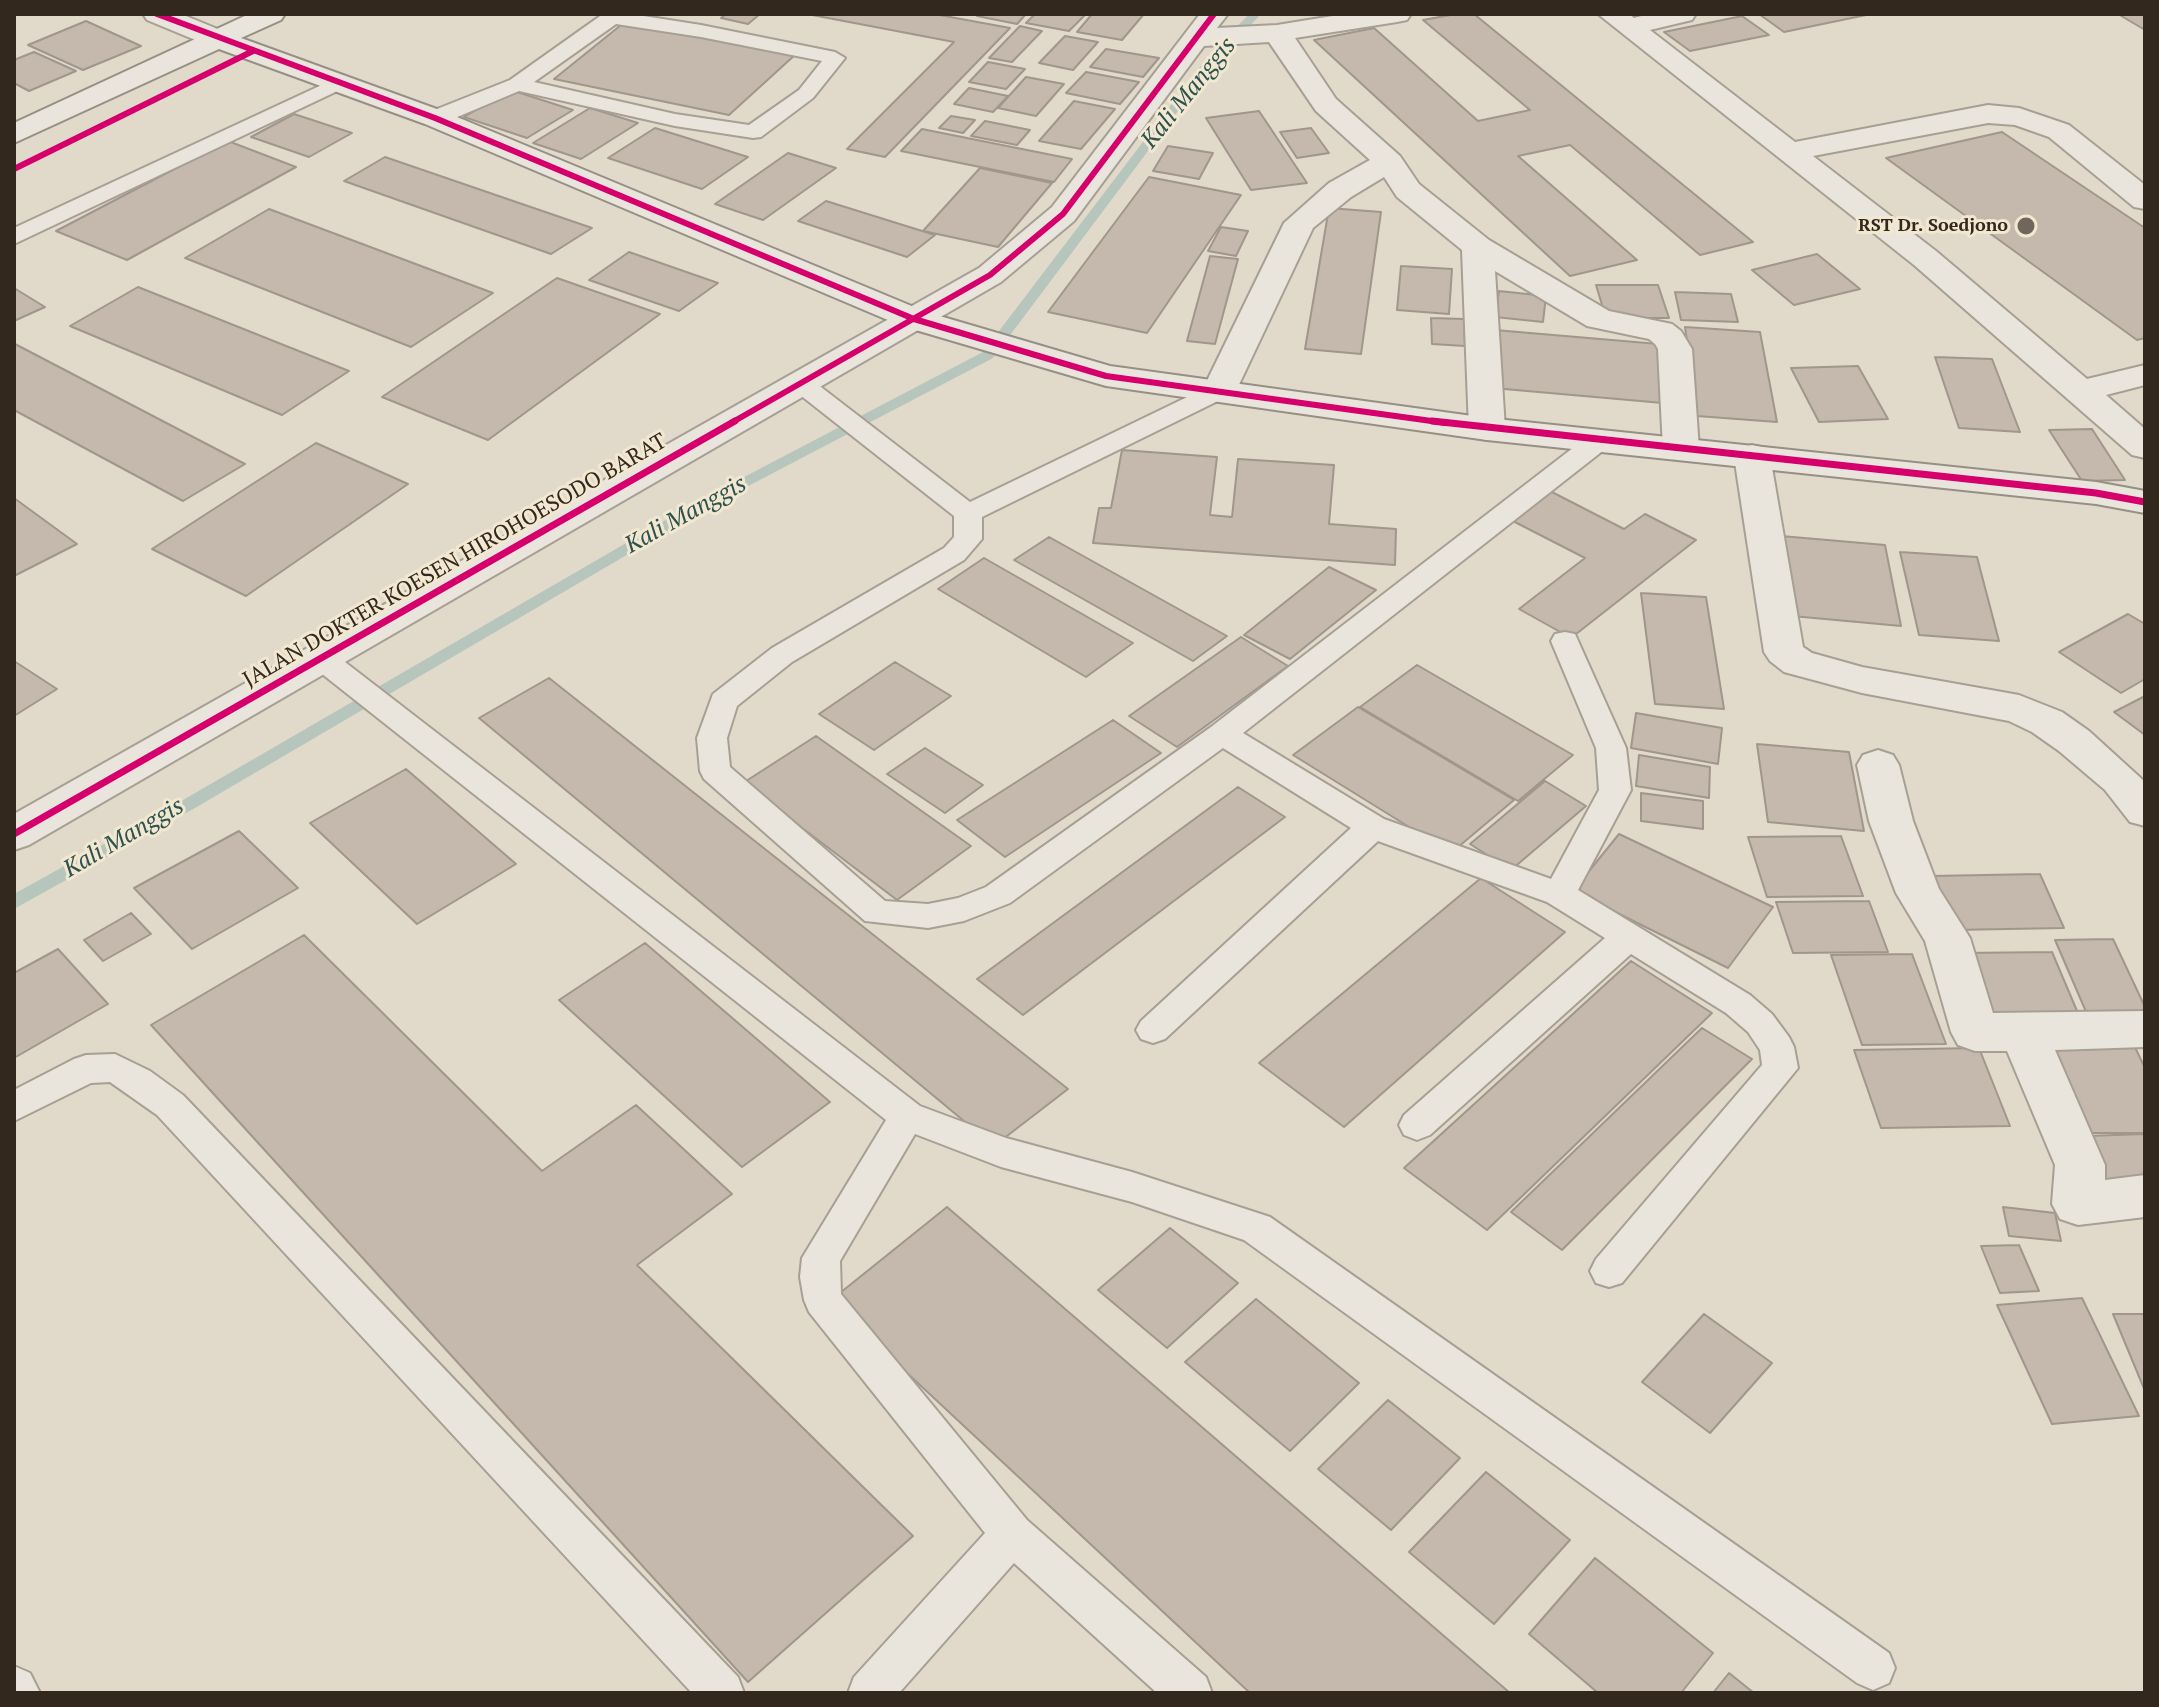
<!DOCTYPE html>
<style>
body{margin:0}
#map{position:relative;width:2159px;height:1707px;overflow:hidden;background:#e1dacb;font-family:"PT Serif",serif}
canvas{display:block}
.frame{position:absolute;inset:0;border:16px solid #33281e;pointer-events:none}
</style>
<div id="map">
<canvas width="2159" height="1707"></canvas>
<div class="frame"></div>
</div>
<script>
const g = document.querySelector('canvas').getContext('2d');
g.lineJoin = 'round';
function toPath(rows) {
  const path = new Path2D();
  for (const r of rows) {
    path.moveTo(r[0], r[1]);
    for (let i = 2; i < r.length; i += 2) path.lineTo(r[i], r[i + 1]);
  }
  return path;
}
function paint(path, color) {
  g.fillStyle = color;
  g.fill(path, 'evenodd');
}
function trace(path, color, width, dash) {
  g.strokeStyle = color;
  g.lineWidth = width;
  g.lineCap = dash ? 'butt' : 'round';
  g.setLineDash(dash || []);
  g.stroke(path);
}
function write(font, color, halo, rows, align = 'center') {
  g.font = font + ' "PT Serif",serif';
  g.lineWidth = 6;
  g.setLineDash([]);
  g.textBaseline = 'middle';
  g.strokeStyle = halo;
  g.fillStyle = color;
  for (const [text, x, y, turn = 0] of rows) {
    g.save();
    g.translate(x, y);
    g.rotate((+turn || 0) * Math.PI / 180);
    g.textAlign = isNaN(turn) ? turn : align;
    if (halo) g.strokeText(text, 0, 0);
    g.fillText(text, 0, 0);
    g.restore();
  }
}
paint(toPath([
 [1249,14,1261,14,1211,67,993,358,712,505,195,808,14,909,14,894,183,800,702,499,983,352,1203,63,1249,14]
]), '#b6c6bc');
const building = toPath([
 [726,14,760,14,748,24,721,18,726,14],
 [807,14,934,14,1010,28,885,157,847,149,954,42,807,14],
 [980,14,1026,14,1017,24,977,16,980,14],
 [1035,14,1086,14,1069,31,1026,23,1035,14],
 [1092,14,1144,14,1122,40,1077,32,1092,14],
 [1456,14,1474,14,1753,242,1700,255,1570,145,1518,156,1637,260,1570,276,1314,40,1374,28,1478,121,1530,110,1423,20,1456,14],
 [1759,14,1871,14,1784,32,1759,14],
 [2118,14,2145,14,2145,30,2118,14],
 [1742,16,1769,35,1690,51,1664,32,1742,16],
 [86,21,141,46,83,70,28,45,86,21],
 [626,21,796,54,729,115,554,79,626,21],
 [1020,26,1042,31,1012,62,989,58,1020,26],
 [1065,36,1098,42,1073,70,1039,63,1065,36],
 [1106,49,1159,58,1143,77,1090,67,1106,49],
 [34,52,76,71,29,91,14,83,14,60,34,52],
 [988,62,1025,69,1006,89,969,82,988,62],
 [1086,72,1139,82,1120,104,1066,93,1086,72],
 [1026,77,1064,84,1036,116,998,108,1026,77],
 [969,88,1008,96,993,112,954,104,969,88],
 [511,90,573,110,527,138,464,117,511,90],
 [1074,101,1115,109,1081,149,1039,141,1074,101],
 [590,108,638,123,581,159,533,143,590,108],
 [1259,111,1307,183,1251,190,1206,118,1259,111],
 [294,114,352,133,309,157,251,137,294,114],
 [951,116,975,120,963,133,939,128,951,116],
 [985,121,1030,130,1017,145,971,136,985,121],
 [655,128,748,157,702,189,608,158,655,128],
 [1311,128,1329,153,1297,158,1280,132,1311,128],
 [922,129,1072,159,1054,182,901,151,922,129],
 [2002,132,2145,228,2145,338,2137,340,1886,158,2002,132],
 [228,141,296,167,127,260,56,231,228,141],
 [1168,146,1213,153,1199,179,1153,171,1168,146],
 [788,153,836,168,763,220,715,204,788,153],
 [385,157,592,228,551,254,344,181,385,157],
 [980,168,1052,183,998,247,923,231,980,168],
 [1149,177,1241,195,1147,333,1048,312,1149,177],
 [826,201,935,235,907,257,798,221,826,201],
 [1329,208,1381,212,1361,354,1305,349,1329,208],
 [269,209,493,293,411,347,185,258,269,209],
 [1221,227,1248,231,1236,256,1208,251,1221,227],
 [629,252,718,283,679,311,589,280,629,252],
 [1817,254,1860,289,1794,305,1752,270,1817,254],
 [1210,256,1238,259,1215,344,1187,341,1210,256],
 [1401,266,1452,269,1449,314,1397,310,1401,266],
 [557,278,660,314,488,440,382,397,557,278],
 [1596,285,1658,285,1669,318,1606,318,1596,285],
 [138,287,349,371,282,415,70,326,138,287],
 [14,288,45,307,14,321,14,288],
 [1499,291,1546,296,1543,322,1495,317,1499,291],
 [1675,292,1731,294,1738,322,1681,320,1675,292],
 [1431,318,1464,319,1465,346,1432,344,1431,318],
 [1685,327,1760,332,1777,422,1697,416,1685,327],
 [1495,330,1670,345,1674,404,1493,388,1495,330],
 [14,344,15,344,245,464,183,501,14,410,14,344],
 [1935,357,1992,359,2020,432,1959,428,1935,357],
 [1858,366,1888,419,1819,422,1791,368,1858,366],
 [2092,429,2125,480,2082,481,2049,430,2092,429],
 [316,443,408,484,246,596,152,549,316,443],
 [1122,450,1217,457,1210,515,1232,517,1238,459,1334,465,1329,524,1396,529,1395,565,1093,543,1099,508,1111,508,1122,450],
 [1548,490,1624,529,1645,514,1696,540,1571,638,1519,609,1585,558,1509,519,1548,490],
 [14,498,77,544,14,576,14,498],
 [1781,536,1885,545,1901,626,1792,616,1781,536],
 [1049,537,1227,636,1193,661,1014,560,1049,537],
 [1900,552,1977,557,1999,641,1919,635,1900,552],
 [984,558,1133,643,1086,677,938,589,984,558],
 [1329,567,1376,590,1290,659,1244,635,1329,567],
 [1641,593,1706,597,1724,709,1655,704,1641,593],
 [2128,614,2145,624,2145,679,2121,693,2059,652,2128,614],
 [1241,637,1288,666,1177,747,1129,716,1241,637],
 [14,661,57,689,14,716,14,661],
 [895,662,951,696,874,750,819,714,895,662],
 [1417,665,1573,755,1518,801,1360,707,1417,665],
 [549,678,1068,1089,994,1146,479,718,549,678],
 [2145,696,2145,735,2114,712,2145,696],
 [1358,707,1514,800,1451,853,1293,755,1358,707],
 [1636,713,1722,728,1718,764,1631,748,1636,713],
 [1113,720,1161,753,1005,857,957,820,1113,720],
 [816,736,971,846,897,900,743,783,816,736],
 [1757,744,1849,752,1864,831,1768,822,1757,744],
 [925,748,983,785,945,813,887,774,925,748],
 [1639,755,1710,767,1709,798,1636,786,1639,755],
 [406,769,516,864,417,924,310,823,406,769],
 [1545,781,1586,806,1511,870,1470,844,1545,781],
 [1238,787,1285,817,1023,1015,977,979,1238,787],
 [1641,793,1703,801,1703,829,1641,821,1641,793],
 [239,831,298,888,192,949,134,888,239,831],
 [1619,834,1773,907,1728,968,1573,891,1619,834],
 [1841,836,1863,896,1767,897,1748,837,1841,836],
 [2040,874,2064,928,1952,930,1931,876,2040,874],
 [1481,878,1565,932,1344,1127,1259,1063,1481,878],
 [1869,901,1888,952,1793,953,1776,902,1869,901],
 [131,913,151,934,103,961,84,940,131,913],
 [304,935,542,1171,636,1105,732,1194,637,1265,913,1536,748,1682,151,1025,304,935],
 [2113,939,2145,1007,2145,1014,2087,1014,2055,940,2113,939],
 [645,943,830,1102,742,1167,559,1000,645,943],
 [58,949,108,1004,14,1058,14,973,58,949],
 [2052,952,2083,1025,1991,1026,1962,953,2052,952],
 [1912,954,1946,1044,1862,1045,1831,955,1912,954],
 [1631,961,1712,1013,1487,1230,1404,1168,1631,961],
 [1702,1028,1752,1059,1562,1250,1511,1212,1702,1028],
 [2030,1039,2131,1039,2145,1068,2145,1133,2070,1133,2030,1039],
 [1979,1048,2010,1126,1881,1128,1854,1050,1979,1048],
 [2145,1134,2145,1190,2111,1190,2087,1136,2145,1134],
 [947,1207,1510,1693,1250,1693,830,1301,947,1207],
 [2003,1207,2055,1213,2061,1241,2009,1236,2003,1207],
 [1170,1228,1238,1283,1167,1348,1098,1290,1170,1228],
 [2019,1245,2039,1291,2000,1293,1981,1246,2019,1245],
 [2082,1298,2139,1416,2052,1424,1997,1305,2082,1298],
 [1256,1299,1359,1383,1290,1451,1185,1362,1256,1299],
 [1704,1314,1772,1363,1710,1433,1642,1382,1704,1314],
 [2113,1314,2145,1314,2145,1391,2113,1314],
 [1388,1400,1460,1458,1391,1530,1318,1469,1388,1400],
 [1486,1472,1570,1540,1494,1624,1409,1552,1486,1472],
 [1595,1558,1713,1653,1681,1693,1598,1693,1529,1634,1595,1558],
 [1729,1673,1754,1693,1713,1693,1729,1673]
]);
paint(building, '#c4b9ac');
trace(building, '#a1968b', 2);
const lane = toPath([
 [603,14,631,14,701,25,835,52,845,58,813,98,761,137,753,138,675,126,519,91,443,123,427,123,424,118,427,113,510,80,603,14],
 [616,24,701,37,822,61,799,90,749,125,675,114,534,82,616,24],
 [341,76,348,78,351,82,348,86,14,244,14,228,341,76],
 [799,374,808,377,970,502,1210,386,1219,383,1228,386,1232,391,1228,396,982,517,982,539,964,560,792,662,737,706,727,738,730,767,885,901,928,904,958,898,986,887,1211,727,1591,434,1609,434,1613,440,1609,446,1243,733,1384,819,1551,879,1599,790,1596,748,1551,641,1555,634,1565,632,1575,634,1626,748,1631,790,1578,890,1750,995,1772,1014,1789,1037,1794,1047,1798,1068,1622,1283,1609,1287,1596,1283,1590,1271,1596,1259,1762,1065,1760,1050,1748,1032,1726,1013,1631,954,1430,1135,1417,1140,1404,1135,1399,1125,1404,1115,1605,938,1547,902,1378,841,1165,1039,1153,1043,1141,1039,1136,1030,1141,1021,1351,828,1223,748,1010,903,964,921,928,928,865,921,704,779,700,771,697,738,713,694,772,648,944,548,954,537,954,516,790,387,786,382,790,377,799,374],
 [322,649,332,652,920,1106,1006,1138,1132,1172,1270,1217,1889,1653,1895,1668,1889,1683,1873,1690,1857,1683,1244,1240,1132,1202,1001,1167,915,1134,840,1261,841,1294,1027,1520,1206,1677,1212,1693,1157,1693,1014,1563,899,1693,848,1693,854,1677,985,1533,809,1312,804,1300,800,1277,802,1258,886,1120,312,666,307,659,312,652,322,649],
 [115,1054,150,1071,183,1095,738,1677,744,1693,692,1693,157,1115,110,1082,91,1083,14,1121,14,1090,74,1059,86,1055,115,1054],
 [14,1666,30,1673,40,1693,14,1693,14,1666]
]);
const street = toPath([
 [143,14,181,14,225,32,229,38,225,44,215,46,205,44,147,20,143,14],
 [1200,14,1228,14,1217,28,1277,25,1345,14,1411,14,1407,20,1397,22,1295,38,1336,99,1400,156,1419,184,1489,240,1609,311,1672,324,1681,331,1692,349,1699,449,1694,457,1681,460,1668,457,1663,449,1658,349,1655,344,1649,339,1587,326,1495,271,1505,429,1500,437,1487,440,1474,437,1469,429,1462,250,1397,197,1384,177,1351,197,1313,228,1236,391,1231,398,1219,401,1207,398,1202,391,1284,223,1329,183,1370,160,1316,111,1269,42,1204,46,1074,221,1001,282,29,845,14,850,14,814,979,268,1052,207,1200,14],
 [1598,14,1629,14,1634,18,1649,14,1696,14,1692,20,1650,30,1795,142,1988,105,2019,108,2069,125,2145,185,2145,209,2134,207,2049,137,2015,125,1988,123,1813,156,1936,251,2087,379,2145,365,2145,385,2106,395,2145,429,2145,458,2132,455,1914,265,1598,14],
 [1752,445,1765,448,1770,456,1803,647,1812,653,1862,667,2019,695,2062,712,2089,731,2145,782,2145,826,2130,822,2105,790,2059,751,2032,732,2009,721,1862,693,1784,672,1770,661,1764,652,1734,456,1739,448,1752,445],
 [1878,750,1893,755,1899,765,1913,821,1939,889,1970,938,1993,1013,2145,1011,2145,1047,2055,1050,2105,1165,2105,1180,2145,1175,2145,1217,2078,1225,2060,1219,2052,1204,2055,1165,2007,1051,1975,1051,1958,1045,1951,1032,1925,941,1896,893,1869,821,1857,765,1863,755,1878,750]
]);
const secondary = toPath([
 [249,14,285,14,281,20,241,38,445,112,926,312,1110,366,1487,418,2096,482,2145,491,2145,513,2096,504,1487,440,1106,386,902,326,425,124,219,49,14,143,14,123,249,14]
]);
trace(lane, '#a69f94', 4);
trace(street, '#a69f94', 4);
trace(secondary, '#968f84', 4);
paint(lane, '#eae5dc');
paint(street, '#eae5dc');
paint(secondary, '#eae5dc');
trace(toPath([
 [157,14,435,118,914,319,1106,376,1446,423],
 [14,169,253,51],
 [731,423,990,275,1063,214,1214,14]
]), '#d6006c', 6);
trace(toPath([
 [1432,421,2096,493,2145,502],
 [14,834,735,421]
]), '#d6006c', 7);
for (const [x, y, r, color] of [
 [2026,226,10,"#70665b"]
]) {
  const dot = new Path2D();
  dot.arc(x, y, r, 0, 2 * Math.PI);
  g.fillStyle = color;
  g.fill(dot);
  trace(dot, '#f2e8d1', 3);
}
write('bold 18px', '#33281e', '#f2e8d1', [
 ["RST Dr. Soedjono",2008,226]
], 'right');
write('22px', '#33281e', '#f2e8d1', [
 ["JALAN DOKTER KOESEN HIROHOESODO BARAT",455,561,-30]
]);
write('italic 24px', '#2e524f', '#f2e8d1', [
 ["Kali Manggis",1189,93,-51],
 ["Kali Manggis",686,515,-29],
 ["Kali Manggis",124,838,-30]
]);
</script>
